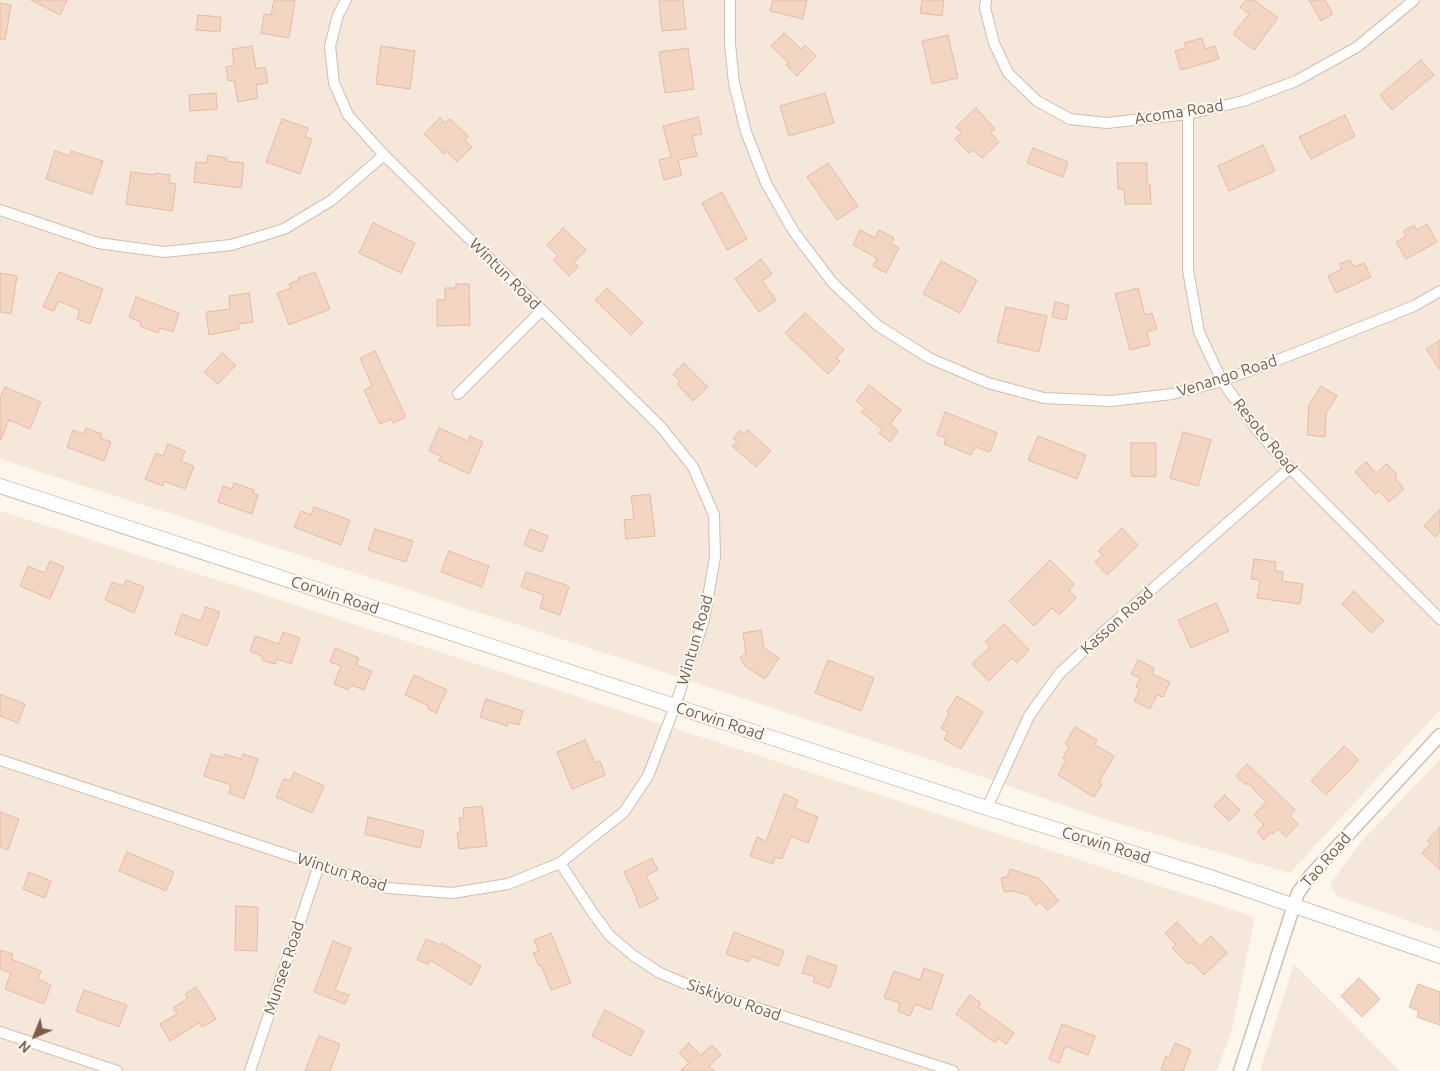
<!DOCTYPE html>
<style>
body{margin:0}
#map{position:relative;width:1440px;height:1071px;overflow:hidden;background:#fdf6ec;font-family:Ubuntu,sans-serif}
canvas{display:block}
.north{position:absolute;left:10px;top:1011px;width:50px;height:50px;-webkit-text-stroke:4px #fffaf3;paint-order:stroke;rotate:224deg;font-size:14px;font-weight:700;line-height:20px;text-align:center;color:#7a5c4d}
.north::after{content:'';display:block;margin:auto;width:18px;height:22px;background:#7a5c4d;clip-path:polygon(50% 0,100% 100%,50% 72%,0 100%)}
</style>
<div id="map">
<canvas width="1440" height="1071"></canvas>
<div class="north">N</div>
</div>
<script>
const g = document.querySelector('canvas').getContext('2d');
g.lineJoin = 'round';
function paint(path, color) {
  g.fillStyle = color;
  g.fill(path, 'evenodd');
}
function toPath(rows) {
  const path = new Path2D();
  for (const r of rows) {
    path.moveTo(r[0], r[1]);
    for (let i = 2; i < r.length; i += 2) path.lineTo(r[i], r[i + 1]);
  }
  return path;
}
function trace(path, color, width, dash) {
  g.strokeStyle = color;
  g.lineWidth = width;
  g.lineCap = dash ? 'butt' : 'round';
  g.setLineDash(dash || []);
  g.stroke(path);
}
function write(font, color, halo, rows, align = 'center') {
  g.font = font + ' Ubuntu,sans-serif';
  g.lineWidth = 4;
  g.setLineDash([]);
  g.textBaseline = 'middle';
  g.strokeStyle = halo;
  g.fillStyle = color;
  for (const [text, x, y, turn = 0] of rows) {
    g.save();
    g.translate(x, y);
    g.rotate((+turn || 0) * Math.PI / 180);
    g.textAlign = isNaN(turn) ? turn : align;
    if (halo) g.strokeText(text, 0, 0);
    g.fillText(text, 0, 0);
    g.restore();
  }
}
paint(toPath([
 [0,0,1440,0,1440,710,1290,873,1107,820,977,775,568,641,0,459],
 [0,511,280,600,1255,917,1232,1029,1217,1071,0,1071],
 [1440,759,1440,932,1337,896,1330,884,1360,843],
 [1294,964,1400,1071,1260,1071]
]), '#f5e8da');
const building = toPath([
 [31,0,67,0,60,15,31,0],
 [274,0,295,0,289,38,261,33,264,14,271,15,274,0],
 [659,0,683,0,686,29,662,31,659,0],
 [773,0,807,0,803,19,770,11,773,0],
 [922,0,944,0,942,16,920,13,922,0],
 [1246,0,1254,0,1278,18,1254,50,1233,34,1249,14,1240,7,1246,0],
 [1309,0,1325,0,1333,14,1321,21,1309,0],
 [0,3,11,5,5,40,0,39,0,3],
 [198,15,221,17,220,32,196,30,198,15],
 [784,33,801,49,805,45,816,56,797,76,786,65,789,63,771,46,784,33],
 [948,35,958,78,932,84,922,41,948,35],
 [1202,38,1205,49,1215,46,1219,59,1181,70,1175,51,1186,48,1184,43,1202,38],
 [252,46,256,69,265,67,268,83,256,85,258,98,238,102,234,80,228,81,226,67,234,65,232,49,252,46],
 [381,46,415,51,410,89,376,84,381,46],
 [688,48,694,89,665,93,659,52,688,48],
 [1421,60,1434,75,1392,110,1380,95,1421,60],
 [216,93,217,109,190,111,189,95,216,93],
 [825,93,834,123,789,136,780,106,825,93],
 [976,108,995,129,991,133,999,142,982,158,973,150,969,153,955,139,961,133,956,127,976,108],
 [1345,115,1355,136,1311,159,1299,137,1345,115],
 [698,117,702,134,692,136,697,156,678,160,682,175,664,180,659,160,671,157,663,126,698,117],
 [440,118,445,123,450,119,468,136,465,140,472,147,457,162,446,151,444,154,424,134,440,118],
 [282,119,308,128,305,137,312,139,300,174,266,162,282,119],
 [1263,145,1275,171,1229,191,1218,166,1263,145],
 [1033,148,1068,162,1063,177,1027,163,1033,148],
 [55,151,70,156,71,151,103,161,92,194,46,179,55,151],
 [208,155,227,158,226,161,244,163,241,188,194,182,196,162,207,163,208,155],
 [828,163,858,206,837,220,807,177,828,163],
 [1117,163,1147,163,1147,184,1150,184,1151,204,1125,204,1124,189,1118,189,1117,163],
 [131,172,155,175,155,173,170,175,169,183,176,184,172,211,126,204,131,172],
 [722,192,747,239,727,250,702,203,722,192],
 [373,223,415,243,401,273,359,253,373,223],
 [1427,224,1437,242,1406,259,1396,242,1406,236,1403,231,1414,225,1417,230,1427,224],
 [563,228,586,250,574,262,578,267,569,276,553,260,558,256,547,245,563,228],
 [860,230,875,238,879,230,894,238,891,244,899,248,886,273,873,266,877,258,853,245,860,230],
 [761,259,772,274,762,281,776,300,759,312,735,279,761,259],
 [1350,260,1354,267,1364,263,1371,277,1336,293,1328,276,1342,269,1339,264,1350,260],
 [941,261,977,280,960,313,923,294,941,261],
 [59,272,103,289,90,324,77,319,80,310,58,301,54,311,43,307,59,272],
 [315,272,330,309,289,325,277,293,291,288,289,284,299,280,298,278,315,272],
 [0,273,17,276,11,314,0,312,0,273],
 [456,284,469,284,470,325,437,326,437,300,445,300,445,288,456,288,456,284],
 [607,288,643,323,631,335,595,300,607,288],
 [1138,288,1145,315,1152,313,1157,329,1147,332,1150,345,1130,350,1115,294,1138,288],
 [249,293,253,322,238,324,239,329,209,335,206,312,230,309,229,296,249,293],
 [136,297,179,313,173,332,160,328,158,333,140,326,141,322,129,317,136,297],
 [1055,302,1069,305,1066,320,1052,317,1055,302],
 [1006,307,1047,316,1039,352,997,342,1006,307],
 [805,313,844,350,836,358,840,361,828,374,785,333,805,313],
 [1440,340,1440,370,1426,349,1440,340],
 [375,351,406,417,393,423,391,419,380,424,364,390,372,386,360,358,375,351],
 [222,353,236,365,218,384,204,372,222,353],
 [684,363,708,387,693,401,677,384,680,382,673,374,684,363],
 [869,385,901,410,890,424,898,431,890,442,879,433,882,429,861,412,865,408,856,401,869,385],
 [1321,386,1337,396,1326,413,1325,437,1307,435,1309,405,1321,386],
 [5,387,41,402,30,429,9,420,0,441,0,398,5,387],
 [945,412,997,433,990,452,975,447,971,455,944,444,946,438,937,435,945,412],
 [86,428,102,434,100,438,111,442,104,461,67,447,73,430,84,434,86,428],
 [439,428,468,441,470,436,483,442,469,474,439,460,441,456,429,451,439,428],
 [748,430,771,451,756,467,732,446,737,442,733,438,740,431,744,434,748,430],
 [1183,432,1211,440,1198,486,1170,478,1183,432],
 [1038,436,1086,455,1077,479,1028,460,1038,436],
 [1131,443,1156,443,1156,477,1131,476,1131,443],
 [168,444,185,451,181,461,194,466,185,489,164,481,163,486,145,479,156,453,163,456,168,444],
 [1366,462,1376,473,1387,464,1397,475,1395,478,1404,489,1389,502,1379,491,1375,494,1355,472,1366,462],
 [234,483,254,490,253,493,258,495,252,514,218,502,223,486,232,489,234,483],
 [650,494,655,536,626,539,624,520,634,519,631,496,650,494],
 [314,507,350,520,341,545,294,527,301,511,311,515,314,507],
 [1440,509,1440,532,1435,537,1424,526,1440,509],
 [1122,528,1138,545,1107,575,1095,562,1103,555,1098,551,1122,528],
 [375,529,413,541,406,562,368,550,375,529],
 [530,529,548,536,542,552,524,545,530,529],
 [449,551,489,566,482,587,441,572,449,551],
 [1254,559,1276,562,1275,571,1283,572,1282,581,1303,584,1300,604,1257,598,1260,580,1251,579,1254,559],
 [1050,560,1074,584,1069,590,1076,598,1059,615,1052,608,1034,626,1009,601,1050,560],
 [50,561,64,567,50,599,20,586,28,566,45,573,50,561],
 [526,572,569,586,560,615,540,608,544,595,521,587,526,572],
 [126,580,144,587,134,613,105,600,112,582,124,586,126,580],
 [1354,591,1384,621,1371,633,1342,604,1354,591],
 [1216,603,1229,631,1191,648,1178,620,1216,603],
 [206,607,220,612,207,646,175,634,182,614,201,621,206,607],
 [1004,624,1029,650,1017,663,1012,658,989,681,972,664,990,647,985,642,1004,624],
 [761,630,764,648,779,658,765,679,746,667,740,658,746,653,743,633,761,630],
 [283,632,300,638,291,664,277,659,275,664,262,660,262,656,250,651,255,636,279,644,283,632],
 [335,648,359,658,356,665,372,671,364,690,351,685,348,690,334,684,341,666,330,662,335,648],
 [828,660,874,678,861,711,815,693,828,660],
 [1138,660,1154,668,1152,674,1170,682,1163,697,1157,695,1150,709,1134,701,1140,689,1136,687,1140,678,1131,674,1138,660],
 [414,675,447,690,436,713,428,709,429,706,405,695,414,675],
 [0,694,25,704,18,723,0,716,0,694],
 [957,696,983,712,961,749,944,739,948,732,941,728,949,714,947,712,957,696],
 [486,699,523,711,519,725,508,722,507,726,480,717,486,699],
 [1075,727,1097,740,1095,745,1114,756,1099,782,1102,784,1094,797,1058,775,1066,760,1063,758,1069,747,1065,744,1075,727],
 [585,740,595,763,600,761,605,775,572,789,557,752,585,740],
 [1344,746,1359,760,1326,795,1311,781,1344,746],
 [211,754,223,758,225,754,241,759,243,754,258,759,244,799,229,793,231,785,204,776,211,754],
 [1247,764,1295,810,1290,816,1298,824,1286,837,1278,829,1273,834,1271,832,1264,840,1257,832,1264,825,1254,815,1266,802,1248,783,1246,785,1236,776,1247,764],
 [294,772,324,786,312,813,276,797,284,779,290,781,294,772],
 [784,794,798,800,795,808,818,817,808,843,791,836,782,859,775,857,773,864,750,856,757,837,766,841,784,794],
 [1225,795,1240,810,1229,821,1214,806,1225,795],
 [482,806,487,846,459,849,457,832,461,832,459,818,464,818,463,808,482,806],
 [0,812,19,819,8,850,0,847,0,812],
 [368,817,424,831,420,848,365,834,368,817],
 [1440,827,1440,870,1422,853,1431,844,1427,841,1440,827],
 [127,852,174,872,166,891,119,871,127,852],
 [652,858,658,870,646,876,658,899,640,908,636,899,637,899,624,872,652,858],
 [1010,869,1040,879,1059,901,1047,910,1040,902,1036,905,1028,895,1012,891,1004,892,1001,878,1007,877,1010,869],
 [29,872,51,881,45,898,23,889,29,872],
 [236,906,258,907,257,951,235,950,236,906],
 [1177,922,1200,946,1211,936,1227,953,1204,975,1191,962,1188,964,1172,948,1176,945,1165,933,1177,922],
 [734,932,784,951,778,966,751,956,749,962,726,954,734,932],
 [551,933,571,983,551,990,541,965,539,966,533,953,539,951,534,940,551,933],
 [426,939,441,945,442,943,481,966,471,985,430,960,428,964,417,960,426,939],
 [333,941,351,948,335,990,349,995,345,1004,314,992,333,941],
 [0,950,13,954,11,959,41,971,38,979,51,985,44,1004,5,989,11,973,0,969,0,950],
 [808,956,837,966,830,988,813,982,815,977,802,973,808,956],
 [924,968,943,975,931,1010,915,1004,910,1016,898,1011,900,1003,884,998,894,971,920,980,924,968],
 [1359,978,1380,999,1362,1017,1341,996,1359,978],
 [1418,984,1440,992,1440,1025,1417,1017,1419,1011,1409,1007,1418,984],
 [196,987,216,1019,202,1027,199,1023,170,1041,160,1024,177,1014,173,1008,188,998,185,994,196,987],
 [84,990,127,1005,119,1027,76,1011,84,990],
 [970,995,981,1003,978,1007,1014,1033,1006,1044,998,1038,995,1043,956,1014,970,995],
 [605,1010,644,1031,631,1056,592,1036,605,1010],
 [1062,1024,1095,1036,1088,1055,1065,1046,1059,1063,1049,1059,1062,1024],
 [319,1036,340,1044,330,1071,305,1071,319,1036],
 [689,1043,701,1055,712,1045,721,1055,709,1066,714,1071,680,1071,689,1063,679,1053,689,1043],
 [1175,1043,1191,1050,1183,1071,1167,1071,1161,1069,1166,1056,1169,1057,1175,1043]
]);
paint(building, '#f3d5c3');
trace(building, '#e6bba3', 1);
const minor = toPath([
 [730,0,730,44,734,83,746,132,766,183,794,232,832,282,877,325,929,358,988,383,1044,398,1111,401,1172,394,1222,381,1301,351,1414,306,1440,291],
 [986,0,985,8,994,43,1008,73,1037,101,1070,119,1107,123,1188,114,1243,101,1296,81,1357,47,1414,0],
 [1188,114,1188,270,1199,332,1222,381,1257,430,1290,468,1440,619],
 [0,210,98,243,164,252,231,245,284,229,332,200,384,155],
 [458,394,542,310],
 [0,760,388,888,452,893,508,884,560,863,624,812,648,776,675,706,704,620,715,557,714,515,693,467,661,427,384,155,348,115,334,83,330,46,338,15,346,0],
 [987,808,1029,716,1059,674,1107,629,1290,468],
 [560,863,593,913,610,936,634,956,660,973,698,989,953,1071],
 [0,1032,117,1071],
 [250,1071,319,865]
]);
const tertiary = toPath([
 [1240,1071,1298,893,1311,875,1440,735]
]);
const secondary = toPath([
 [0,486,987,808,1213,878,1440,956]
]);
trace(minor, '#d1beb0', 12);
trace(tertiary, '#d1beb0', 15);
trace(secondary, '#d6c0b0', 16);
trace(minor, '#fff', 10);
trace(tertiary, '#fff', 12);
trace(secondary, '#fff', 14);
write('16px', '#7a5c4d', '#fffaf3', [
 ["Acoma Road",1179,112,-9],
 ["Wintun Road",505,274,45],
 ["Venango Road",1227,376,-18],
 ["Resoto Road",1265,436,51],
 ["Corwin Road",335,595,18],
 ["Kasson Road",1117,621,-42],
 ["Wintun Road",695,640,-74],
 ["Corwin Road",720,721,18],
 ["Corwin Road",1106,845,17],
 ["Tao Road",1326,860,-49],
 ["Wintun Road",342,872,18],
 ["Munsee Road",284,968,-72],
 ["Siskiyou Road",734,1000,19]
]);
</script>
